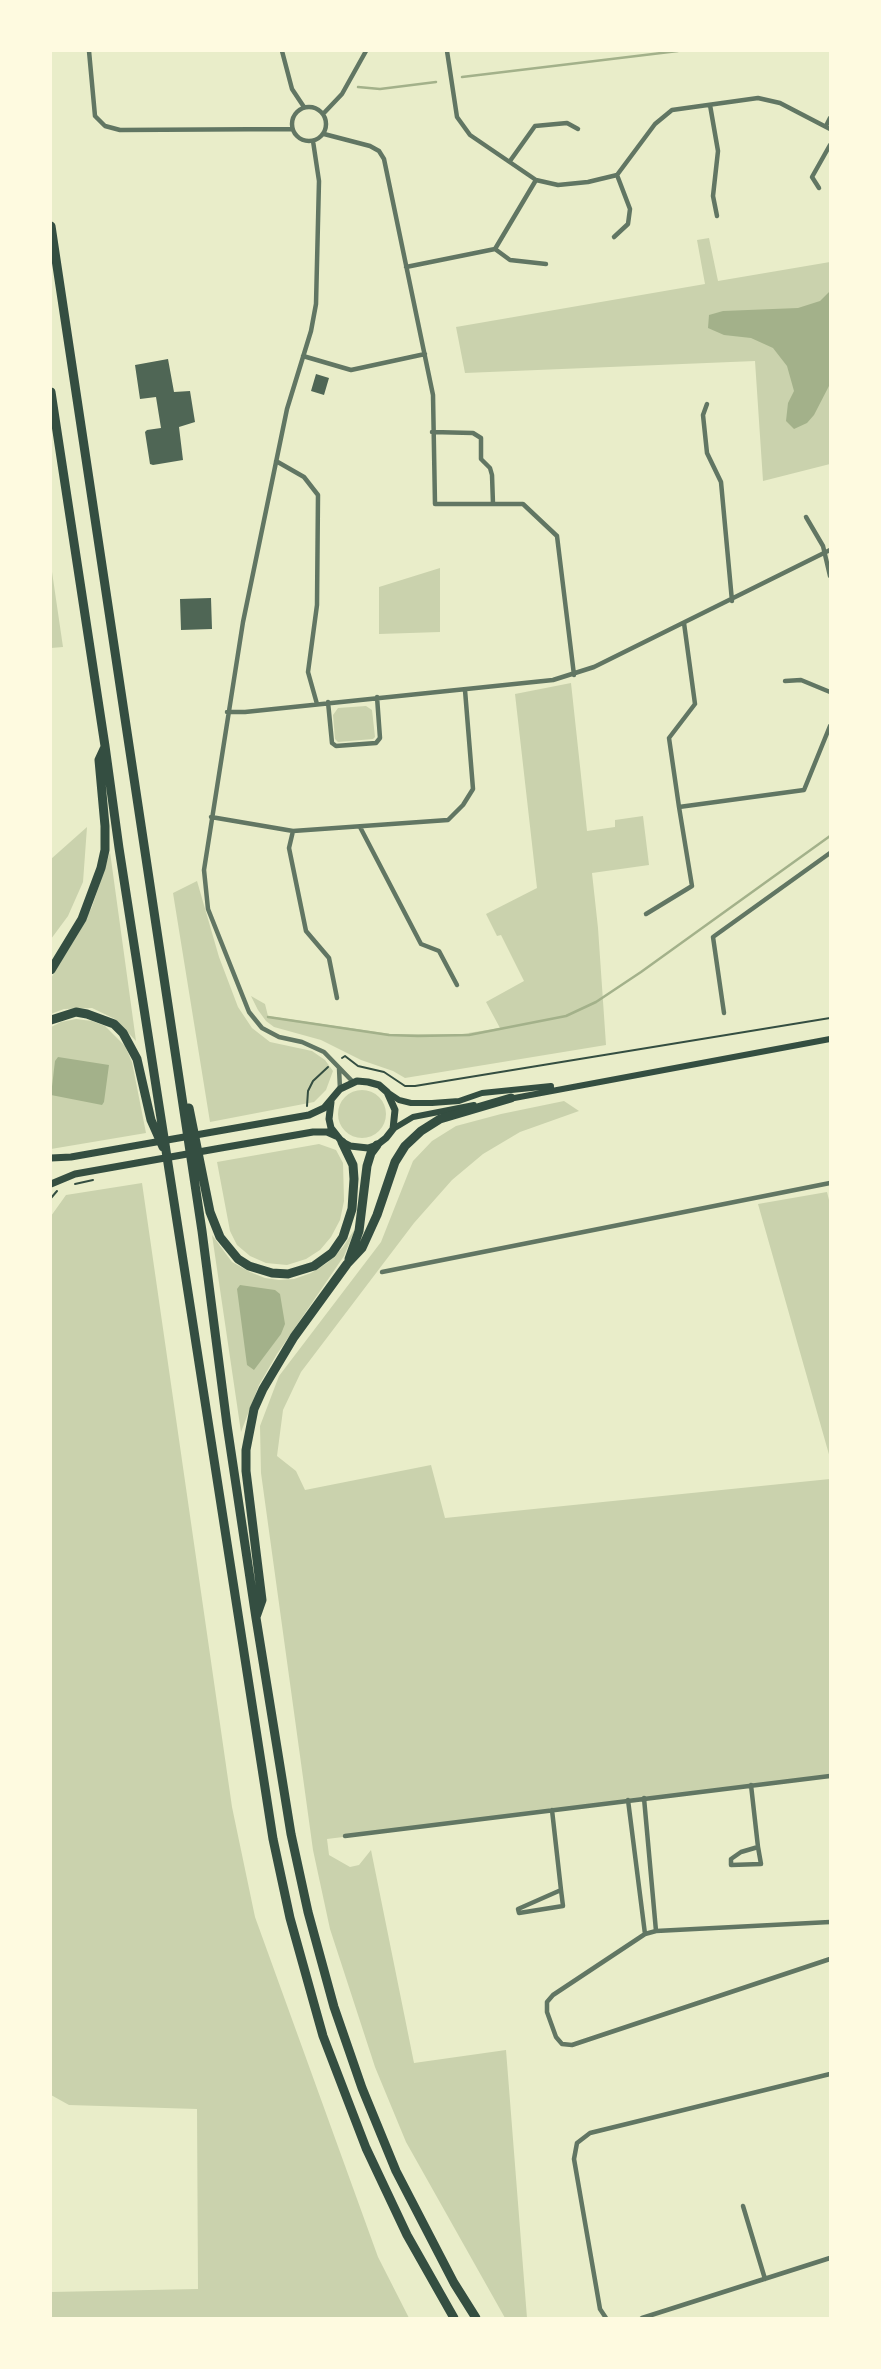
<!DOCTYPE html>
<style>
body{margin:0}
#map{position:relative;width:881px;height:2369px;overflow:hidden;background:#e9edc9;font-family:Lora,serif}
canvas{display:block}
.frame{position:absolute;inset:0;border:52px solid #fefae0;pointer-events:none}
</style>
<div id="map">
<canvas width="881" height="2369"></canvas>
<div class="frame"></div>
</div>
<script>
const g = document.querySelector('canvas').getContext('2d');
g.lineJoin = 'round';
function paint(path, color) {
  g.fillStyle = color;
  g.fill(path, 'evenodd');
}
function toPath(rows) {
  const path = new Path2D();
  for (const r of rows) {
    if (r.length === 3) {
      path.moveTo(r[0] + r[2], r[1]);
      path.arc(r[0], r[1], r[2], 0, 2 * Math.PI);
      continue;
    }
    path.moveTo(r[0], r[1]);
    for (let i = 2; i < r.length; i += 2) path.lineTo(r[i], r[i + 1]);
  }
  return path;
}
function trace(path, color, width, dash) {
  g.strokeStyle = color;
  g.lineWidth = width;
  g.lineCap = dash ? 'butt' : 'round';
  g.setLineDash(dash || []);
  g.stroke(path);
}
paint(toPath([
 [709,238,718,281,830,262,830,464,763,481,755,361,465,373,456,327,705,284,697,240],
 [51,565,63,647,51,648],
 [440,568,440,632,379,634,379,587],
 [571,683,587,831,615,827,615,820,643,816,649,865,592,873,598,928,606,1045,405,1078,393,1071,361,1060,321,1040,274,1027,266,1021,258,1010,251,996,265,1004,268,1016,391,1034,462,1034,500,1028,486,1002,524,981,501,935,497,936,486,914,537,888,515,694],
 [366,706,372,710,375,737,373,739,338,742,335,739,333,715,338,708],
 [87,827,83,882,68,916,51,939,51,859],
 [110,852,136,1041,115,1019,92,1008,64,1009,51,1014,51,978,79,932,92,907],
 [197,881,219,957,238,1007,252,1028,270,1042,312,1051,325,1060,333,1071,326,1090,314,1102,210,1122,173,893],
 [76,1019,92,1021,105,1026,125,1046,132,1062,146,1133,51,1149,51,1027,61,1022],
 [362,1114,24],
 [564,1101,579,1111,520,1132,483,1154,452,1180,414,1223,301,1372,283,1410,277,1456,296,1471,305,1490,431,1465,445,1518,830,1479,830,1776,327,1839,329,1855,350,1867,359,1865,371,1850,414,2063,506,2050,527,2318,505,2318,406,2142,375,2067,330,1929,313,1850,261,1473,260,1426,279,1376,381,1242,413,1161,432,1141,456,1126,501,1114],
 [319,1144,336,1150,343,1163,344,1201,340,1220,331,1237,320,1250,306,1259,287,1265,266,1263,250,1256,237,1245,230,1231,217,1162],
 [142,1183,232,1807,255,1917,378,2257,409,2318,51,2318,51,2292,198,2289,197,2109,69,2105,51,2095,51,1216,66,1195],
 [827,1192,830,1204,830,1458,758,1204],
 [356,1227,344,1256,277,1354,259,1385,241,1432,212,1235,232,1262,250,1272,265,1278,279,1280,294,1279,311,1273,327,1263,343,1247]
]), '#cad2ad');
paint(toPath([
 [830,291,830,384,814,415,807,423,794,429,786,421,788,403,794,391,787,366,773,348,751,338,724,335,708,328,709,315,723,311,798,308,820,301],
 [58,1057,109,1065,104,1102,102,1105,51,1095,55,1061],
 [240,1285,275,1290,280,1294,285,1324,281,1334,254,1370,247,1365,237,1289]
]), '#a3b18a');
trace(toPath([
 [462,77,678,51],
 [358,87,380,89,436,82],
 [268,1017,389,1035,418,1036,469,1035,566,1016,596,1002,641,972,830,836]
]), '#a3b18a', 2.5);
paint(toPath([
 [168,359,174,392,190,391,195,422,179,427,183,460,153,465,150,464,145,432,147,430,161,428,156,397,140,399,135,365],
 [316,374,329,378,324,395,311,391],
 [211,598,212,629,181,630,180,599]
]), '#4f6655');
trace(toPath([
 [342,1058,345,1056,358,1066,384,1072,405,1086,415,1086,830,1018],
 [307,1106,308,1091,313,1081,328,1067],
 [75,1184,93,1180],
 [51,1198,57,1191]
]), '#344e41', 2);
trace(toPath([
 [89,51,95,116,105,126,120,130,292,129],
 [282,51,292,89,304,107],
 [447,51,457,117,470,135,536,180,558,185,588,182,617,175,655,124,672,110,758,98,780,103,830,129],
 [710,105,718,151,713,196,717,216],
 [309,124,17],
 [323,114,342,94,366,51],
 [826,126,830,118],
 [324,134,370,146,379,151,384,159,433,395,435,504,523,504,557,536,574,675],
 [313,141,319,181,316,304,311,331,287,409,243,622,204,870,208,909,249,1012,262,1028,279,1037,302,1042,324,1052,353,1082],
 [510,161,535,126,567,123,578,129],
 [819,188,812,177,830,145],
 [614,237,628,224,630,209,617,175],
 [495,249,510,260,546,264],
 [406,267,495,249,536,180],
 [303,356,351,370,425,354],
 [707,404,703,415,707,453,721,482,732,601],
 [432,432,473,433,481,438,481,459,490,468,492,475,493,504],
 [276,461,304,477,318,495,317,605,308,672,317,704],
 [806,517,823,546,830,576],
 [684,623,695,704,669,738,679,807,804,790,830,726],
 [785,681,801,680,830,692],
 [328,702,332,743,336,746,376,743,380,738,377,697],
 [227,712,245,712,553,680,594,667,830,550],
 [211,817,293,831,448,820,463,805,473,789,465,690],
 [360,827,421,944,439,951,457,985],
 [293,831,289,848,306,931,329,958,337,998],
 [646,914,692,886,679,807],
 [724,1013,713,937,830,853],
 [339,1068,340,1089],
 [382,1272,830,1183],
 [751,1785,758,1847,741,1852,731,1859,731,1865,761,1864,758,1847],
 [644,1798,656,1931],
 [628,1800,645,1934],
 [552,1810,561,1890,563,1906,519,1913,518,1909,561,1890],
 [345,1836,830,1776],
 [830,1922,656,1931,645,1934,553,1995,547,2002,547,2012,556,2037,562,2044,572,2045,830,1959],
 [743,2206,765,2279],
 [606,2318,600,2309,574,2159,577,2143,590,2133,830,2074],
 [642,2318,830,2258]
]), '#617663', 4.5);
trace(toPath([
 [387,1092,399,1100,411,1103,432,1103,459,1101,482,1093,551,1086],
 [509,1099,830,1039],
 [393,1129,413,1117,474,1105]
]), '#344e41', 6);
trace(toPath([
 [51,1158,71,1157,309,1115,324,1108,340,1089,357,1081,368,1082,379,1085,387,1092,395,1110,393,1129,386,1138,377,1145,368,1148,350,1146,342,1142,331,1128,329,1119,331,1102],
 [51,1184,75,1174,221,1148,313,1132,327,1132,336,1136]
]), '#344e41', 7);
trace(toPath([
 [51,226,202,1231,227,1425,256,1618,291,1834,308,1912,334,2007,362,2088,396,2171,454,2283,476,2318],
 [51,392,105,746,119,848,273,1839,290,1918,323,2036,366,2148,407,2235,454,2318],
 [51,970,82,919,101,868,105,850,105,826,99,760,105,747],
 [51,1020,76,1012,87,1014,114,1024,123,1033,137,1059,151,1120,163,1147],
 [189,1108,210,1212,220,1237,238,1259,249,1266,272,1273,288,1274,314,1266,332,1253,343,1237,352,1209,354,1179,353,1165,342,1142],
 [349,1259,359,1231,367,1166,371,1153,377,1145],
 [256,1617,262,1600,246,1471,246,1450,254,1409,263,1389,294,1337,347,1264,362,1248,377,1215,395,1162,405,1146,421,1131,440,1119,511,1098]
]), '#344e41', 9);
</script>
